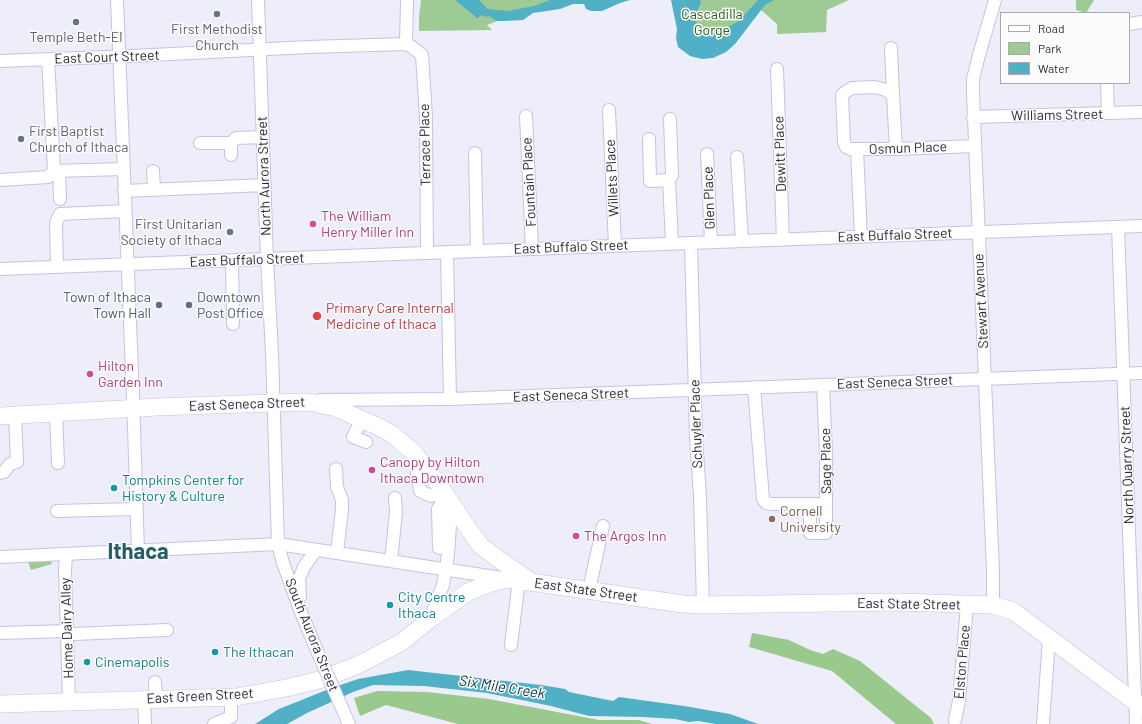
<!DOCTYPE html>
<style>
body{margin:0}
#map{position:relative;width:1142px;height:724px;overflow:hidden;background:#eeedfa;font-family:Barlow,sans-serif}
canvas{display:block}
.legend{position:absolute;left:1000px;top:12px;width:130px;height:72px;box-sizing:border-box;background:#fcfcfc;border:1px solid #a9a8ae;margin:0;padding:5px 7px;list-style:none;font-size:12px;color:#2d2b38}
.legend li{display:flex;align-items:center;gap:8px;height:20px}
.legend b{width:20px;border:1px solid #a9a8ae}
</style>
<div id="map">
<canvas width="1142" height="724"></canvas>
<ul class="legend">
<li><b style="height:5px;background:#fff"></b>Road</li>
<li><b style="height:11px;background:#9eca93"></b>Park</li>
<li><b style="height:11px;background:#50b0c5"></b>Water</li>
</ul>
</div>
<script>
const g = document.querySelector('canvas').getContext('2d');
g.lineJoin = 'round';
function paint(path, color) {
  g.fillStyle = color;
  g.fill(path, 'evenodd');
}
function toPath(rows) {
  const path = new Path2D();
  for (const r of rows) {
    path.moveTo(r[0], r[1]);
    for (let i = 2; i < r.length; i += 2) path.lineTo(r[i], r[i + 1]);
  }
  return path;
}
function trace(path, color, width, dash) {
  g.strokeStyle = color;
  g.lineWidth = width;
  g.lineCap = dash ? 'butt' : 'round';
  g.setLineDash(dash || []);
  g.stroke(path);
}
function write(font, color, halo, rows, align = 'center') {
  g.font = font + ' Barlow,sans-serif';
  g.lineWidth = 3;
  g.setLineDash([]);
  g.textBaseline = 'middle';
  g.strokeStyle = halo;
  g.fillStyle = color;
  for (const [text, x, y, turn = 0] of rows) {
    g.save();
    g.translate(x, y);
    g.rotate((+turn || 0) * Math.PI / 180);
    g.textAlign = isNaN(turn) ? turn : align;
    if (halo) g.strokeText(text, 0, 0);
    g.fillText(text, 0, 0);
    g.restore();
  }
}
paint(toPath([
 [421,0,472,0,479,8,479,0,601,0,561,3,513,15,487,25,492,30,419,31,419,17],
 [685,0,849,0,827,10,826,32,777,34,777,24,760,9,749,25,704,52],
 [1076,0,1094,0,1086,13,1076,10],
 [47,553,52,564,31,570,27,559]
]), '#9eca93');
paint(toPath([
 [752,633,789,640,810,650,823,654,833,649,860,661,931,718,934,724,896,724,832,671,749,647],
 [377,691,427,692,489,699,599,720,639,720,652,724,458,724,386,705,360,716,354,698]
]), '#9ac98e');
paint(toPath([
 [455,0,479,0,488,9,508,11,534,6,550,0,630,0,620,3,602,11,591,11,586,9,584,4,573,4,560,9,533,13,523,20,505,21,497,21,489,16,485,17,482,15,477,18],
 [671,0,700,0,701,3,695,15,697,28,701,32,728,27,739,21,758,0,774,0,765,5,735,44,726,52,713,58,702,59,690,56,678,47,676,38,677,29],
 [408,670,541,685,565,689,569,692,613,701,619,697,684,706,730,714,758,724,716,724,698,721,689,722,675,719,643,717,589,716,551,706,487,693,424,686,373,685,353,692,307,713,287,724,255,724,279,709,329,689,358,679]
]), '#50b0c5');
const minor = toPath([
 [117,0,133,396,138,551],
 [258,0,267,259,272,353,278,544,283,563,300,610,318,653],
 [1129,24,1142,22],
 [406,44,407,0],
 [891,48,893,95],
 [48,59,54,171,123,169],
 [0,61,132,56,309,47,406,44,412,47,422,55,426,117,427,253],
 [777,69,783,240],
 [1107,83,1108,113],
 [609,110,615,246],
 [526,116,532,249],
 [973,117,1142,112],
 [670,119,672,175,669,180,672,243],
 [649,139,650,181,669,180],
 [200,143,231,143,236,138,263,137],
 [231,143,231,155],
 [857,149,861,237],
 [896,149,893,95,886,90,875,87,852,88,844,93,842,95,844,142,846,147,850,149,896,149,975,146],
 [475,153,477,251],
 [707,154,711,242],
 [737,157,742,241],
 [59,171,60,199],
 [153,171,154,189],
 [0,180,48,177,54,171],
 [124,191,265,185],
 [1118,227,1136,724],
 [691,243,696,438,700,496,703,605],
 [447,252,450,399],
 [232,260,233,324],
 [57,267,56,223,60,214,125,211],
 [0,269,1142,226],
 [754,387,763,499,766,503,771,504,826,504,826,454,823,385],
 [320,400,450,399,1142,373],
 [56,413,58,463],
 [362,419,353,437,366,442],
 [424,465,417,473,420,491,431,496,444,492],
 [336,469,337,487,342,500,342,509,337,553],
 [0,473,4,472,10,464,17,462,15,415],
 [810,504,810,533,826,533,826,504],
 [57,511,136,509],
 [439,548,438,509,446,496],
 [66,555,65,571,69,702],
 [0,557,278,544,502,578],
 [391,561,396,512,395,498],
 [589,590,603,526],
 [300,597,299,579,304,567,316,550],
 [993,605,993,571,973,94,973,79,979,55,995,0],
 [430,619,443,585,448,555,450,524,448,499],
 [0,633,67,631,74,634,167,630],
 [511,645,519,580],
 [155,682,156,699],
 [144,699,145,724],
 [338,699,349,724],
 [955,720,959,701,967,605],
 [214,724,231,717,231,697],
 [1043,724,1049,638]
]);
const highway = toPath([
 [0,416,157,407,302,402,314,403,336,408,379,427,392,434,413,452,437,482,470,531,481,546,498,559,529,580],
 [0,704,236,697,286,688,319,680,358,665,402,642,430,619,468,592,491,583,509,579,683,604,703,605,898,602,993,605,1013,611,1142,707]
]);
trace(minor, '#c6c2e2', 14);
trace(highway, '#c6c2e2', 18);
trace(minor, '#fff', 12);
trace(highway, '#fff', 17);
const minorBridge = toPath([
 [318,653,338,699]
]);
trace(minorBridge, '#c6c2e2', 14, []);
trace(minorBridge, '#fff', 12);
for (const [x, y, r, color] of [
 [217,14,4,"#6b7280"],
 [76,22,4,"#6b7280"],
 [21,139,4,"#6b7280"],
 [313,224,4,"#d1479c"],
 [230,232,4,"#6b7280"],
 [159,305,4,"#5c6f8a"],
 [189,305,4,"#5c6f8a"],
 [317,316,5,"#e0444e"],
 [90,374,4,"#d1479c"],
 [372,470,4,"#d1479c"],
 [114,488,4,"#0f9aa8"],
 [772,519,4,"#8d6e63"],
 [576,536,4,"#d1479c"],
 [390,605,4,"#0f9aa8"],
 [215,652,4,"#0f9aa8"],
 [87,662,4,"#0f9aa8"]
]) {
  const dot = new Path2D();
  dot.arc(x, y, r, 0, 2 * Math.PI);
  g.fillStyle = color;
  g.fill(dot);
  trace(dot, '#fcfcfc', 1.5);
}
write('14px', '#266113', '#fcfcfc', [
 ["Cascadilla",712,14],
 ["Gorge",712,30]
]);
write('14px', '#5b616d', '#fcfcfc', [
 ["First Methodist",217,29],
 ["Church",217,45],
 ["Temple Beth-El",76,37],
 ["First Baptist",29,131,"left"],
 ["Church of Ithaca",29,147,"left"],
 ["First Unitarian",222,224,"right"],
 ["Society of Ithaca",222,240,"right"]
]);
write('14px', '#2d2b38', '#fcfcfc', [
 ["East Court Street",107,57,-2],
 ["Williams Street",1057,115,-1],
 ["Terrace Place",425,145,-91],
 ["Osmun Place",908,148,-2],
 ["Dewitt Place",780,154,-92],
 ["North Aurora Street",264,176,-92],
 ["Willets Place",612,178,-93],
 ["Fountain Place",529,182,-93],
 ["Glen Place",709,198,-92],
 ["East Buffalo Street",895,235,-2],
 ["East Buffalo Street",571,247,-2],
 ["East Buffalo Street",247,260,-2],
 ["Stewart Avenue",981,301,-93],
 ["East Seneca Street",895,382,-2],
 ["East Seneca Street",571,395,-2],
 ["East Seneca Street",247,404,-2],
 ["Schuyler Place",696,424,-92],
 ["Sage Place",826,461,-91],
 ["North Quarry Street",1127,465,-92],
 ["East State Street",586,590,8],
 ["East State Street",909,604,1],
 ["Home Dairy Alley",67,628,-92],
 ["South Aurora Street",312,635,68],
 ["Elston Place",962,662,-85],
 ["East Green Street",200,696,-3]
]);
write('14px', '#b23c85', '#fcfcfc', [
 ["The William",321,216],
 ["Henry Miller Inn",321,232],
 ["Hilton",98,366],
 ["Garden Inn",98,382],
 ["Canopy by Hilton",380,462],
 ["Ithaca Downtown",380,478],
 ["The Argos Inn",584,536]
], 'left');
write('14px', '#4e5e75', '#fcfcfc', [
 ["Town of Ithaca",151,297],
 ["Town Hall",151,313],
 ["Downtown",197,297,"left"],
 ["Post Office",197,313,"left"]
], 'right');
write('14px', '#be3a42', '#fcfcfc', [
 ["Primary Care Internal",326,308],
 ["Medicine of Ithaca",326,324]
], 'left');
write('14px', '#0d838f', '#fcfcfc', [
 ["Tompkins Center for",122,480],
 ["History & Culture",122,496],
 ["City Centre",398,597],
 ["Ithaca",398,613],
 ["The Ithacan",223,652],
 ["Cinemapolis",95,662]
], 'left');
write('14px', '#785e54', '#fcfcfc', [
 ["Cornell",780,511],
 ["University",780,527]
], 'left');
write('italic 15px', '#083740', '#fcfcfc', [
 ["Six Mile Creek",502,687,9]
]);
write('bold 22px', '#255e66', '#fcfcfc', [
 ["Ithaca",138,552]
]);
</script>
